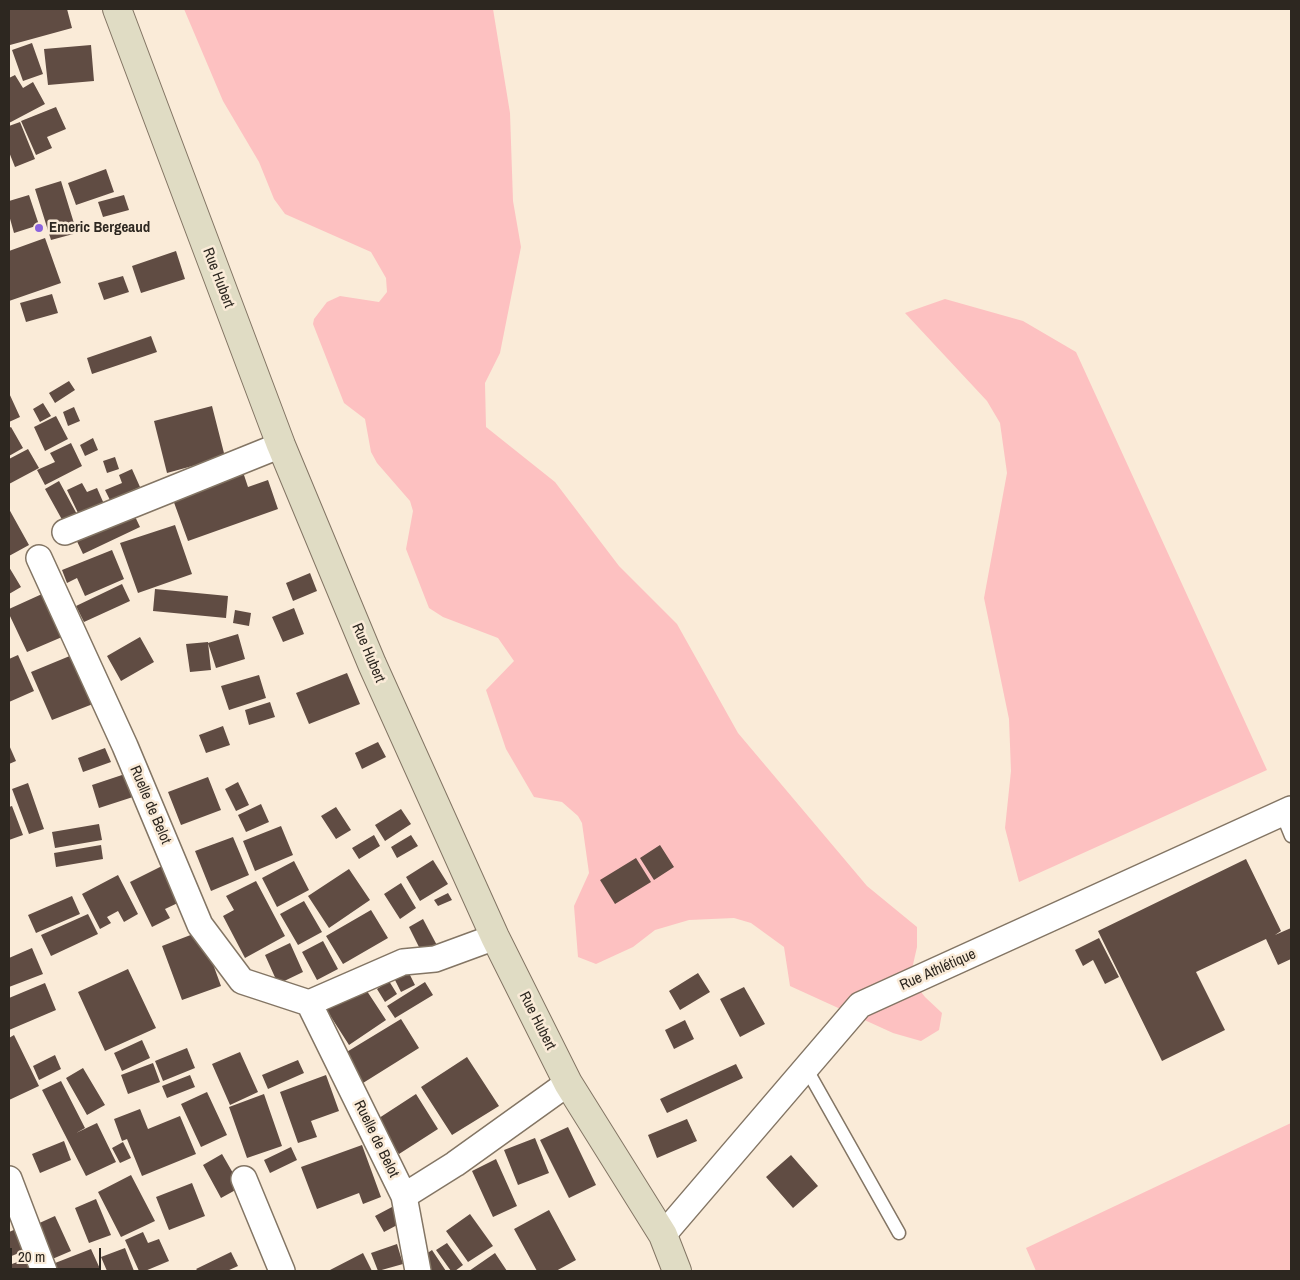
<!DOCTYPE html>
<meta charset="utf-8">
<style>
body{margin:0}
#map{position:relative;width:1300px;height:1280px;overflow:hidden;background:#faebd8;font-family:"Archivo Narrow",sans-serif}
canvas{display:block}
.frame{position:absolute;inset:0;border:10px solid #2d2720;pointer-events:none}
.scale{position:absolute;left:10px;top:1248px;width:91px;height:22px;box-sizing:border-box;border:2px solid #2d2720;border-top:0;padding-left:6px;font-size:15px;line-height:18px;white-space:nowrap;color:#2d2720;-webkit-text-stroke:4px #faebd8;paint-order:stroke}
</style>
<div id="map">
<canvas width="1300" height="1280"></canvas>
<div class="frame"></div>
<div class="scale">20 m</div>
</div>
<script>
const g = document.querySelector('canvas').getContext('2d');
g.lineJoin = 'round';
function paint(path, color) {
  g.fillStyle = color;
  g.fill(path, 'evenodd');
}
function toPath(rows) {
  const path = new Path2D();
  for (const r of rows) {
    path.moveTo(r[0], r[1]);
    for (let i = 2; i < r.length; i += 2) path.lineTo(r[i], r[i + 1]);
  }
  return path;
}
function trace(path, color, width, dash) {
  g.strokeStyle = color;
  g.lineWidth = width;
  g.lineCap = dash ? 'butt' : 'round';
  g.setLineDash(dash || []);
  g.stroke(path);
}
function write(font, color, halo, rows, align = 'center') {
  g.font = font + ' "Archivo Narrow",sans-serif';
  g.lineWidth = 5;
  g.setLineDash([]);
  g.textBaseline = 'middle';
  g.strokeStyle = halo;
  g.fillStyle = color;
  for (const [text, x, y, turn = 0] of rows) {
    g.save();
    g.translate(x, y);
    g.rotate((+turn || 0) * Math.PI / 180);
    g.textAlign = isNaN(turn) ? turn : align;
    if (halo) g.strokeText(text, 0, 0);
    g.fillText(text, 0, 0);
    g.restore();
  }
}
paint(toPath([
 [184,9,493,9,510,113,513,201,521,247,500,353,485,383,486,427,555,482,619,566,677,624,738,733,867,886,917,927,917,947,910,978,925,997,942,1013,939,1030,921,1041,893,1033,790,986,784,947,751,923,734,918,689,920,655,930,633,947,596,964,578,957,574,906,589,873,582,823,578,816,562,802,534,797,506,749,486,690,514,661,498,638,443,617,429,608,406,549,413,511,410,501,377,463,371,452,365,419,344,403,313,324,314,319,327,302,340,296,379,302,387,292,386,278,371,252,285,214,274,199,259,162,223,101],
 [945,299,1023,321,1076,352,1267,770,1019,882,1005,828,1011,771,1009,719,984,598,1007,473,1000,423,987,401,905,313],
 [1291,1123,1291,1271,1036,1271,1026,1248]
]), '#fdc1c1');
paint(toPath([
 [9,9,67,9,72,28,10,45],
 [32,43,43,74,23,81,12,50],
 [91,45,94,81,48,85,44,49],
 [15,75,23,88,33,82,45,104,9,123,9,78],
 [56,107,66,129,47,137,52,148,36,155,21,121],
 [20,122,35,159,15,167,9,152,9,126],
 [106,169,114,192,76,205,68,183],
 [61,181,77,233,51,240,35,189],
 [29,195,39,225,14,233,9,215,9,201],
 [124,195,129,210,103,217,98,202],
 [45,238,61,283,9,301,9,251],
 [176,251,185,279,141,293,132,266],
 [123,276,129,292,104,300,98,283],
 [52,294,58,313,26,322,20,303],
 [151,336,157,352,92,374,87,358],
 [69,381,75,390,55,403,49,393],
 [9,393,20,417,9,422],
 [43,403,51,416,40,422,33,409],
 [212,406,225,457,167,473,154,421],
 [74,407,80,421,68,426,63,412],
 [56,416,68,439,45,451,34,427],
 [11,427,23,448,9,456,9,428],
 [93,438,98,450,85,456,80,445],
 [71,443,82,466,45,485,37,470,55,462,50,453],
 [28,449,39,468,9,484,9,459],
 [115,457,119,469,107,473,103,461],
 [132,469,140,487,110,500,105,490,122,483,119,475],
 [243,472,248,487,268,480,278,509,188,541,172,497],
 [59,481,79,518,65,525,45,489],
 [82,483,87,492,97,488,104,504,79,515,67,490],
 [131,508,140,527,83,554,74,535],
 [9,509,29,545,9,556],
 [175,525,192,574,138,593,120,543],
 [112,550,124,579,85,596,77,578,67,583,62,570],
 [9,567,21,587,9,594],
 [310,573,317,591,293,601,286,583],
 [122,584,130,601,84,622,76,606],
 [155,589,228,596,226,618,153,611],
 [42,594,62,637,27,652,9,614,9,609],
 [294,608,304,634,283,642,272,617],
 [235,610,251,613,249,626,233,623],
 [238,634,245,659,216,668,208,643],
 [140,637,154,662,121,681,107,656],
 [208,642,211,670,190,672,186,644],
 [77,653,98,702,52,720,31,672],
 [18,655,34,691,9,702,9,659],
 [347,673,360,704,309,724,296,693],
 [259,675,266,698,229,710,221,686],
 [270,702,275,717,249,725,245,710],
 [223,726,230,745,206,753,199,735],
 [378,742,386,757,362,769,355,753],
 [9,745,16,761,9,764],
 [105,748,111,762,83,772,78,758],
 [128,773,136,796,99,808,92,785],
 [208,777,221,810,181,825,168,792],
 [238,782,249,805,236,811,225,789],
 [28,783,44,829,29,834,12,789],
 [261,804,269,822,246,832,238,815],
 [12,806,23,835,9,840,9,807],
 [336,807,351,830,336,839,321,816],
 [401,809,411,824,385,841,375,825],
 [99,824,102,840,55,848,52,832],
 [281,826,293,855,255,871,243,841],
 [374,835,380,846,359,859,352,848],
 [411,835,418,846,397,858,391,847],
 [233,837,249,875,211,891,195,851],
 [101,845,103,859,56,867,54,853],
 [660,845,674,867,654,880,640,858],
 [636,858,651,882,615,904,600,880],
 [1246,859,1281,931,1275,935,1291,928,1291,959,1278,965,1266,939,1196,972,1225,1030,1162,1061,1098,931],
 [433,860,448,884,420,901,406,877],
 [294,861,309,890,277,907,262,878],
 [164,865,182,901,165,909,170,918,152,927,130,882],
 [349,869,370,900,329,928,308,896],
 [118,875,138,914,124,922,118,911,107,917,111,923,100,929,82,894],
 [256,881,285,936,245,958,223,916,234,910,226,896],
 [401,883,416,908,400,919,384,894],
 [448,893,452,900,438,906,434,900],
 [72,896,80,914,36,933,28,915],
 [304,901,322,932,298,945,280,914],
 [371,910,388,938,343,964,326,936],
 [88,914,98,934,51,956,41,935],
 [423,919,440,951,425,959,409,927],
 [201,931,221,986,182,1000,162,946],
 [1099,938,1119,977,1105,984,1093,960,1083,966,1075,950],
 [323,941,338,969,317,980,302,952],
 [290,943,303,972,278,984,265,955],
 [32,948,43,974,9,987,9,958],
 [128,969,156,1028,105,1051,78,992],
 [409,973,415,985,401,992,395,980],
 [698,973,710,992,680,1010,669,991],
 [389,981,397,994,385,1002,377,989],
 [425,982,433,995,395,1018,387,1006],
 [45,983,56,1010,9,1030,9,998],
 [363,985,386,1020,349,1045,326,1009],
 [744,987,765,1024,740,1037,720,999],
 [401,1019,419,1048,363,1083,345,1053],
 [685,1020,694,1039,674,1049,665,1030],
 [14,1035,39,1086,9,1100,9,1038],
 [142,1040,150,1058,122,1071,114,1053],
 [187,1048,195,1068,163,1081,155,1061],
 [240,1052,258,1092,230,1105,212,1064],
 [55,1055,61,1069,39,1080,33,1066],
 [467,1057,499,1106,452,1135,421,1087],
 [298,1060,304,1073,268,1089,262,1075],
 [153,1063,160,1082,128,1094,121,1075],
 [736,1064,743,1078,667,1113,660,1099],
 [83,1068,105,1105,87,1115,66,1078],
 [190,1075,195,1087,167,1098,162,1086],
 [326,1075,339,1111,311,1121,317,1137,298,1143,280,1092],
 [61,1081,85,1128,76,1133,97,1123,116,1162,86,1176,42,1090],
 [207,1092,227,1135,201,1147,181,1104],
 [264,1094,282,1146,247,1158,229,1107],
 [416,1094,438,1129,399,1154,376,1120],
 [140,1109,148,1129,180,1116,196,1154,142,1176,127,1139,122,1141,114,1119],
 [687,1119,697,1141,657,1158,648,1135],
 [568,1127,596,1185,569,1198,540,1140],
 [535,1138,549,1173,518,1185,504,1150],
 [64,1141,71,1160,40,1173,32,1154],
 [123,1142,131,1158,120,1163,112,1148],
 [362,1145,381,1197,363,1204,359,1193,317,1209,301,1167],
 [291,1147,297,1160,270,1173,264,1160],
 [222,1154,241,1187,221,1198,203,1165],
 [791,1155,818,1186,793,1208,766,1177],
 [496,1159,517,1206,493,1217,472,1171],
 [131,1175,155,1221,121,1237,98,1192],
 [192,1183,205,1216,169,1230,156,1197],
 [96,1199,111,1235,89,1243,75,1208],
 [392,1207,401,1223,384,1232,375,1216],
 [549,1210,576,1260,556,1271,537,1271,514,1229],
 [470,1214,493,1246,468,1262,446,1231],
 [55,1216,71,1251,50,1260,35,1225],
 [16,1229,24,1251,9,1257,9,1232],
 [143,1232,148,1243,159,1239,169,1261,145,1271,139,1271,125,1240],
 [447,1243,463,1265,455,1271,451,1271,436,1250],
 [397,1244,403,1264,378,1271,371,1253],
 [125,1248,134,1271,107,1271,101,1257],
 [91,1249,101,1271,52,1271,50,1265],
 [432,1250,446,1271,429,1271,420,1258],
 [231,1252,238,1266,227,1271,198,1271,196,1269],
 [363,1253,372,1271,331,1271,330,1270],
 [495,1253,507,1271,469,1271],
 [26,1259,30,1271,9,1271,9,1265]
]), '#604c43');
const lane = toPath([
 [1282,814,1291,836],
 [806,1068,899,1233]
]);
const street = toPath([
 [65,532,281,445],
 [39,558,125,746,200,925,242,981,309,1003,404,1196],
 [309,1003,403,962,435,959,495,937],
 [9,1179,44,1271],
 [244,1179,282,1271],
 [663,1235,860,1005,1291,809],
 [418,1271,404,1196,455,1164,568,1083]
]);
const secondary = toPath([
 [117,9,281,445,372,664,495,937,568,1083,663,1235,677,1271]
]);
trace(lane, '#837564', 15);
trace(street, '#837564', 28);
trace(secondary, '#837564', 30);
trace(lane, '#fff', 12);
trace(street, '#fff', 25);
trace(secondary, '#e0dcc4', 28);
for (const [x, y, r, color] of [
 [39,228,5,"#8a62dd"]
]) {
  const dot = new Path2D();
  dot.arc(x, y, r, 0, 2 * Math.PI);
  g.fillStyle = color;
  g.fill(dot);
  trace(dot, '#faebd8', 2);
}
write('bold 15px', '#2d2720', '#faebd8', [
 ["Emeric Bergeaud",49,228]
], 'left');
write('15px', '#2d2720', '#faebd8', [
 ["Rue Hubert",218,278,69],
 ["Rue Hubert",368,653,67],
 ["Ruelle de Belot",150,805,67],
 ["Rue Athlétique",938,970,-24],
 ["Rue Hubert",537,1021,63],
 ["Ruelle de Belot",376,1139,64]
]);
</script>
